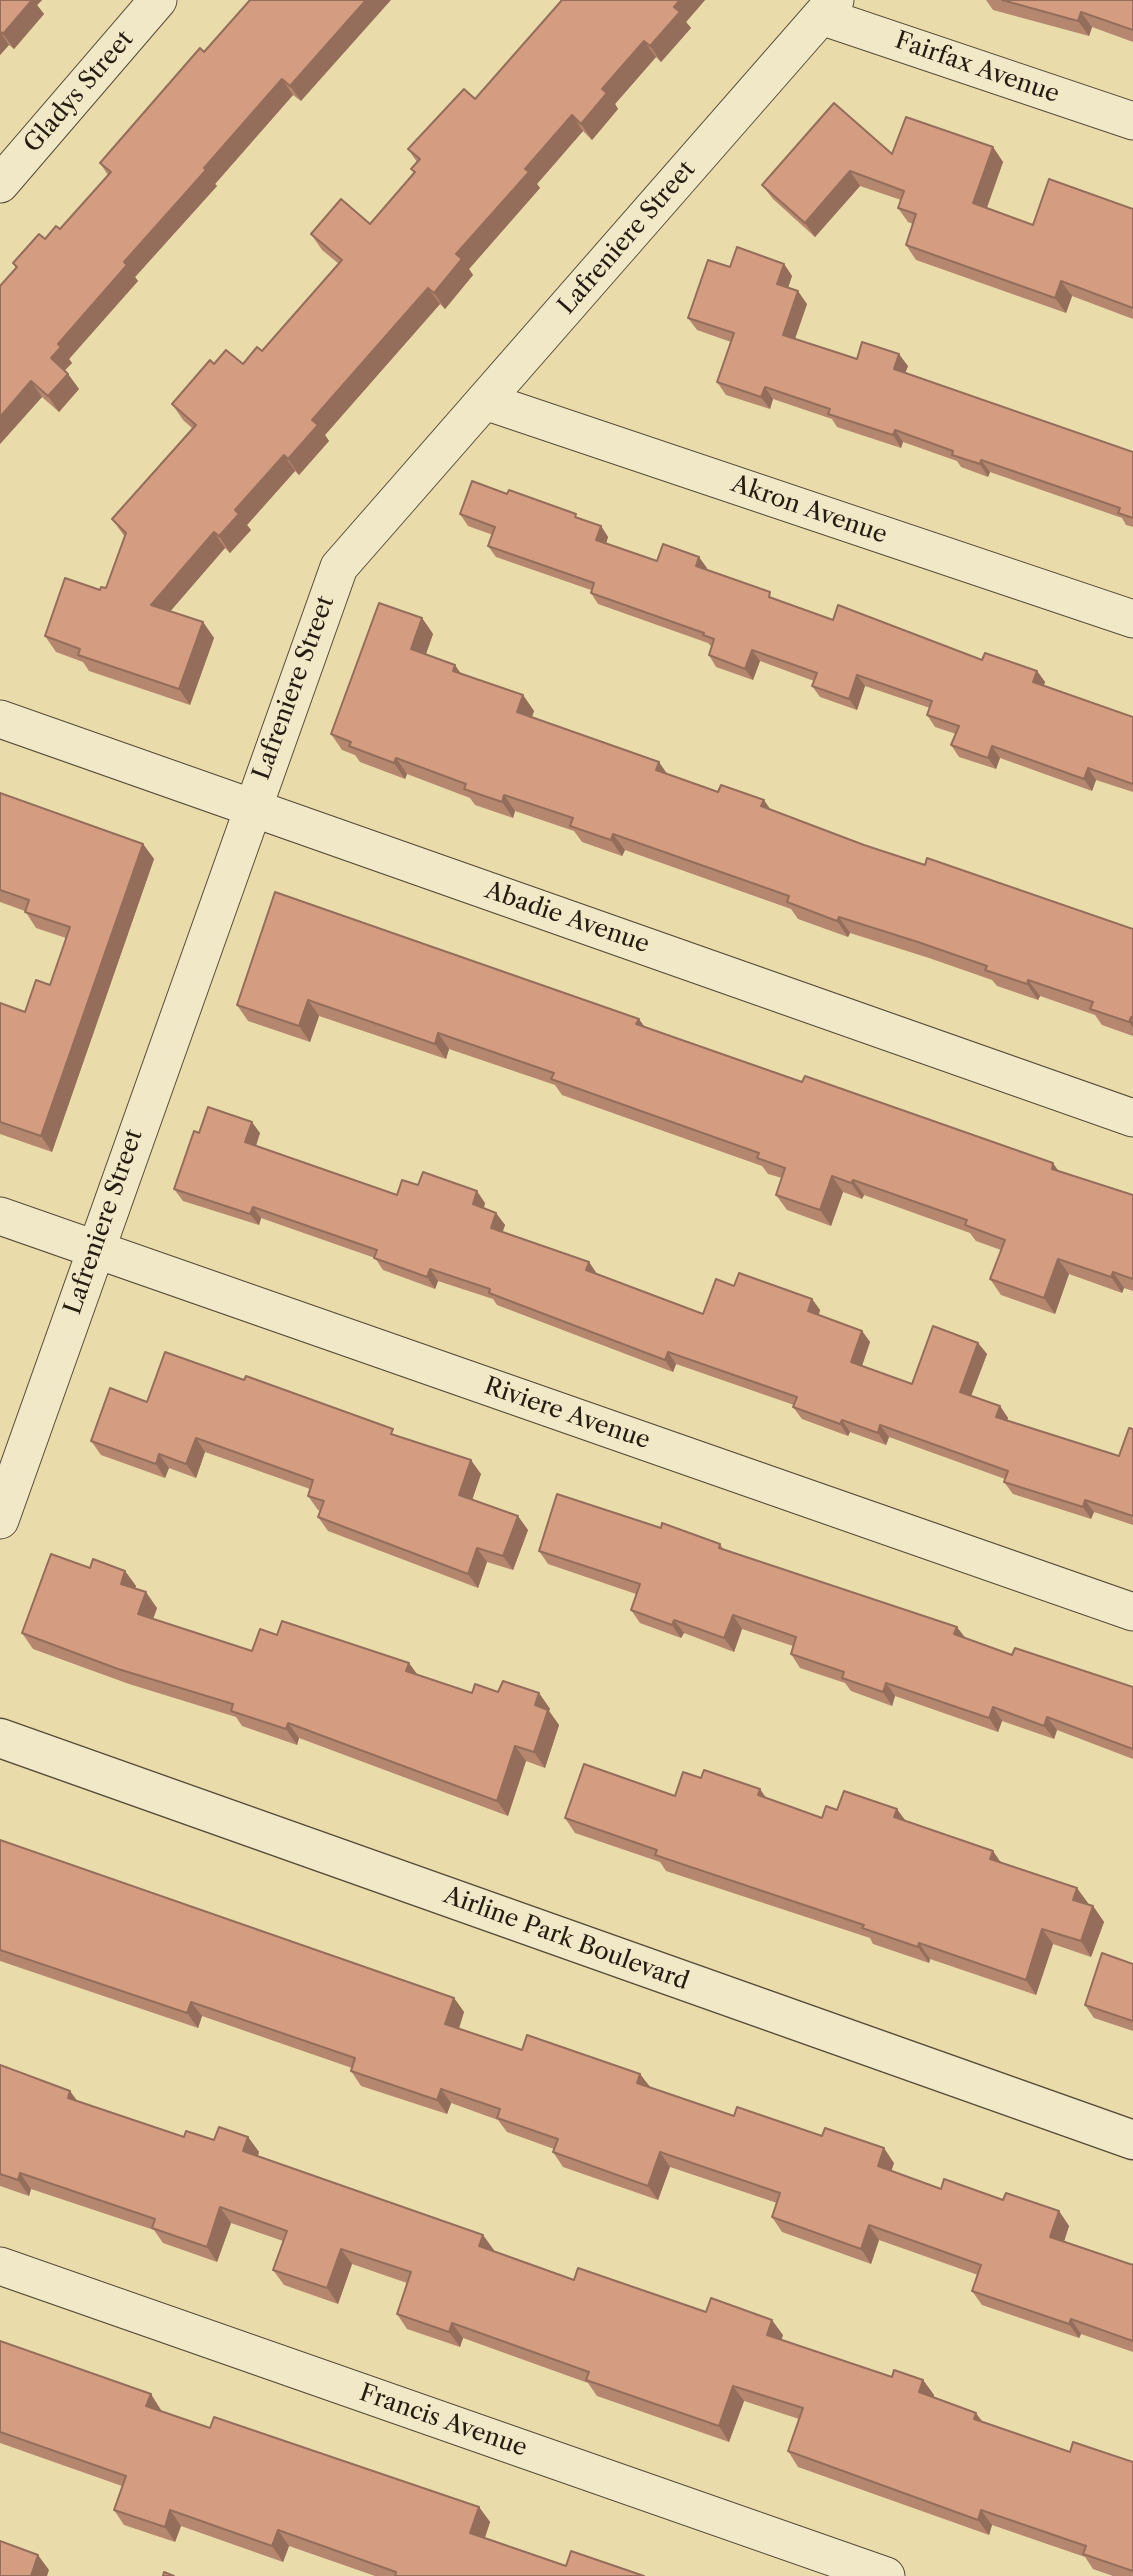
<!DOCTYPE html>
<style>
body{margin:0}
canvas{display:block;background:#eadbab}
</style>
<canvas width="1133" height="2576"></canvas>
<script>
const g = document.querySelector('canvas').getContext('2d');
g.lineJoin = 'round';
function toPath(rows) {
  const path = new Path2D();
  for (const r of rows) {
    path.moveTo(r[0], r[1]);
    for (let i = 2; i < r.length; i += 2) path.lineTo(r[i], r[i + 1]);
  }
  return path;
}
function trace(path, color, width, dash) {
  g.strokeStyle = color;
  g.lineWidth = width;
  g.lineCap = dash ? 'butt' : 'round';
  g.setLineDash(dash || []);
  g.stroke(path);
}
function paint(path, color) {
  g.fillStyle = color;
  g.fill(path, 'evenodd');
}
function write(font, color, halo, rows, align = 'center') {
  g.font = font + ' "Libre Caslon Text",serif';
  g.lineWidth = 5;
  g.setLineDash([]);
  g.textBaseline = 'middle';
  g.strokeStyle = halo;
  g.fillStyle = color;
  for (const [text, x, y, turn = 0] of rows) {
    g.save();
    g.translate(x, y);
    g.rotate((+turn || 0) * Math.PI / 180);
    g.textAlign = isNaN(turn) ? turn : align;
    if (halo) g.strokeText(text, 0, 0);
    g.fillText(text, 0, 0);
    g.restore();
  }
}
const minor = toPath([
 [821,16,1133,121],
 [0,184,158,0],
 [485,401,1133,619],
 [0,719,1133,1118],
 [0,1216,1133,1612],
 [0,1520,339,567,835,0],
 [0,2266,886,2576]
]);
const tertiary = toPath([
 [0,1738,1133,2140]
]);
trace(minor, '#564c38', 39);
trace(tertiary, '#564c38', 41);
trace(minor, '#f1e8c8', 37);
trace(tertiary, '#f1e8c8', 38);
paint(toPath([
 [0,0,42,0,37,5,44,14,14,49,9,45,0,55],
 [250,0,301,101,293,95,215,184,217,186,135,277,138,281,69,359,72,363,65,370,79,389,59,412,42,397,0,444,16,268,13,263,45,239,60,229,108,175,100,163,204,52],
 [560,0,705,0,686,22,691,28,661,62,656,57,615,104,618,109,592,140,583,131,537,184,540,188,469,269,473,275,445,309,440,304,325,435,329,441,299,475,295,471,247,525,251,530,230,553,225,548,170,611,203,622,214,638,190,705,89,671,83,662,56,652,45,636,100,590,106,588,125,537,112,519,192,428,183,420,172,404,214,364,243,364,262,351,339,264,322,250,311,234,370,224,414,173,411,169,417,162,408,149,475,99,561,1],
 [986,0,1133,0,1133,42,1092,27,1089,36,993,10],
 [993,147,1003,162,987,208,1033,225,1133,209,1133,319,1072,296,1066,313,916,260,906,245,913,224,908,222,898,208,901,200,860,186,815,237,773,199,762,185,892,154],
 [784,264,792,276,788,288,807,304,795,339,857,359,908,366,905,373,1133,452,1133,527,1126,525,1122,518,990,472,988,477,961,467,957,461,903,442,901,448,837,427,832,419,773,399,770,409,726,395,717,382,731,342,697,330,688,318,730,267],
 [507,494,601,526,608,537,606,543,657,561,707,568,706,570,775,599,833,620,982,660,1037,671,1045,682,1044,685,1133,717,1133,792,1096,780,1092,791,1000,758,996,769,959,757,951,745,956,734,935,727,927,715,930,708,865,686,857,710,820,697,812,686,814,681,760,661,753,680,716,667,709,655,712,647,708,643,598,604,591,593,591,590,496,557,488,546,493,535,468,526,460,514],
 [422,618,433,634,426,654,461,674,523,695,534,711,532,717,667,774,770,810,864,845,925,865,1133,929,1133,1036,1102,1025,1095,1015,1040,996,1038,1000,997,986,992,980,929,958,850,933,848,937,798,919,791,909,625,850,622,856,582,842,574,831,515,811,513,818,475,805,470,798,407,774,405,779,360,762,355,755,342,750,331,734],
 [0,793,143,844,154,859,52,1152,0,1134,0,1003,25,1012,50,985,66,938,36,928,25,911,0,902],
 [275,892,645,1027,1059,1172,1133,1195,1133,1291,1124,1288,1122,1293,1069,1274,1055,1314,1001,1295,990,1279,1001,1250,976,1241,970,1233,864,1195,862,1199,843,1192,831,1226,787,1210,776,1195,782,1178,768,1174,762,1166,562,1095,555,1085,449,1049,446,1059,319,1016,310,1042,248,1021,237,1005],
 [199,1133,260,1133,256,1146,397,1195,418,1185,485,1203,484,1208,496,1213,505,1225,502,1232,589,1262,597,1274,703,1314,734,1286,812,1299,820,1310,819,1315,862,1331,870,1342,862,1366,912,1384,978,1343,987,1354,971,1396,1000,1406,1008,1418,1007,1421,1119,1456,1133,1429,1133,1525,1094,1512,1091,1519,1013,1494,1004,1482,1005,1479,889,1437,886,1445,850,1432,848,1436,802,1419,793,1407,794,1405,676,1364,673,1372,497,1305,493,1299,438,1281,435,1289,383,1270,375,1258,261,1218,259,1225,183,1201,174,1189],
 [147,1402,398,1436,481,1474,472,1500,528,1530,513,1570,487,1562,478,1588,328,1531,318,1517,321,1511,318,1510,308,1496,310,1489,205,1452,196,1478,169,1468,165,1478,101,1455,91,1441],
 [661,1528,720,1544,724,1550,1012,1655,1133,1687,1133,1759,1057,1730,1054,1739,1002,1721,998,1732,895,1696,892,1706,851,1691,845,1683,800,1668,791,1654,793,1646,742,1629,734,1652,684,1633,681,1638,640,1623,631,1610,636,1594,548,1564,539,1551],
 [90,1568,125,1571,136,1586,135,1589,157,1608,153,1619,252,1651,277,1635,417,1675,472,1693,498,1692,539,1693,550,1709,549,1711,559,1725,545,1768,526,1761,508,1816,299,1738,297,1745,242,1726,236,1717,129,1684,33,1649,22,1633],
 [701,1778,766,1798,822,1818,837,1810,906,1821,1001,1862,1093,1906,1104,1922,1091,1957,1053,1944,1036,1995,930,1959,929,1963,873,1944,870,1938,666,1871,660,1862,575,1833,565,1818,675,1796],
 [0,1840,454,1998,464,2012,459,2029,522,2050,640,2074,649,2087,734,2116,894,2163,891,2171,941,2189,1059,2211,1069,2226,1064,2241,1133,2265,1133,2264,1133,2352,1081,2334,1079,2338,982,2305,972,2291,978,2275,879,2240,871,2264,782,2232,772,2217,777,2203,670,2167,658,2200,563,2167,553,2152,554,2149,507,2132,498,2120,451,2103,447,2114,361,2086,351,2071,352,2068,202,2016,198,2028,0,1961],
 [1133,1964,1133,2031,1094,2018,1085,2005],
 [0,2065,78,2102,184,2137,214,2140,248,2137,259,2152,258,2156,483,2235,494,2252,574,2280,706,2312,783,2335,781,2340,892,2377,923,2380,934,2395,933,2397,982,2422,1070,2452,1133,2462,1133,2576,1113,2576,1093,2569,1085,2557,992,2525,989,2535,798,2467,788,2451,799,2419,744,2401,729,2442,597,2396,588,2383,463,2338,460,2347,407,2329,397,2314,407,2283,352,2264,338,2304,284,2285,273,2270,283,2241,231,2223,217,2262,163,2243,154,2230,31,2189,29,2196,0,2186],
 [0,2341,161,2410,161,2411,210,2428,479,2507,490,2522,485,2538,566,2566,644,2576,375,2576,289,2546,283,2562,181,2526,175,2542,124,2525,114,2510,122,2486,0,2443]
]), '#b6876f');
paint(toPath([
 [30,0,42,0,37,5,44,14,14,49,3,34],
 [366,0,391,0,301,101,290,86],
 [680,0,705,0,686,22,691,28,661,62,650,46,674,7],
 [1081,12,1092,27,1089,36,1078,21],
 [0,32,9,45,0,55],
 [644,41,656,57,615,104,618,109,592,140,581,124,602,89],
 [282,79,293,95,215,184,217,186,135,277,138,281,69,359,72,363,62,373,51,358,58,344,124,262,204,168],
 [572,115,583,131,537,184,540,188,469,269,473,275,445,309,434,293,456,254,525,169],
 [993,147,1003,162,983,218,973,203],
 [850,171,860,186,815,237,805,223],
 [784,264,792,276,785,296,777,284],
 [1061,281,1072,296,1066,313,1055,298],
 [428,288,440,304,325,435,329,441,299,475,288,459,312,420],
 [798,291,807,304,792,347,783,335],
 [899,354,908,366,902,381,894,369],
 [68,374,79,389,59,412,48,396],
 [31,381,42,397,0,444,0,417],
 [765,387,773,399,770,409,761,397],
 [895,430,903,442,901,448,893,435],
 [284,455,295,471,247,525,251,530,230,553,219,536,235,510],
 [981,460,990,472,988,477,980,464],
 [601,526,608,537,604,551,596,540],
 [214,532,225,548,162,621,151,605],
 [699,557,707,568,704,578,696,566],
 [422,618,433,634,422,665,411,649],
 [203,622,214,638,190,705,179,689],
 [752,650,760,661,753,680,745,669],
 [455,665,466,681,453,671],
 [1037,671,1045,682,1041,693,1033,682],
 [857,675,865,686,857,710,849,699],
 [523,695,534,711,528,728,517,712],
 [992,746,1000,758,996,769,988,758],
 [396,758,407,774,405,779,394,763],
 [659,762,670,778,656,770],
 [1088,768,1096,780,1092,791,1084,779],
 [504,795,515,811,513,818,502,802],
 [764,800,775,816,761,806],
 [613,834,625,850,622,856,611,840],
 [143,844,154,859,52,1152,41,1136],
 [839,917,850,933,848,937,837,921],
 [1028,980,1040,996,1038,1000,1027,984],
 [308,1000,319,1016,310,1042,299,1026],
 [1131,1017,1133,1020,1133,1028,1129,1022],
 [639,1019,650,1034,636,1024],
 [438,1033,449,1049,446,1059,435,1044],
 [252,1122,260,1133,253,1154,245,1142],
 [1053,1163,1064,1179,1052,1169],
 [832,1176,843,1192,831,1226,820,1210],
 [853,1180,864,1195,862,1199,851,1183],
 [477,1191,485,1203,481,1216,473,1204],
 [253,1207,261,1218,259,1225,250,1214],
 [496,1213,505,1225,500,1240,491,1228],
 [1058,1259,1069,1274,1055,1314,1044,1298],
 [589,1262,597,1274,586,1270],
 [430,1269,438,1281,435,1289,427,1277],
 [1113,1272,1124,1288,1122,1293,1111,1277],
 [812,1299,820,1310,816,1322,808,1311],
 [862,1331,870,1342,859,1374,851,1362],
 [978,1343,987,1354,968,1404,960,1392],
 [668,1352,676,1364,673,1372,665,1360],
 [1000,1406,1008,1418,1004,1429,996,1417],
 [842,1420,850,1432,848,1436,840,1424],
 [880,1425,889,1437,886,1445,878,1433],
 [196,1438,205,1452,196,1478,186,1464],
 [159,1454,169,1468,165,1478,156,1464],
 [471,1460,481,1474,469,1509,459,1495],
 [1085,1500,1094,1512,1091,1519,1083,1507],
 [518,1516,528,1530,513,1570,503,1556],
 [477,1548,487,1562,478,1588,468,1574],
 [125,1571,136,1586,131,1599,121,1584],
 [146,1592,157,1608,149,1630,138,1614],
 [733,1615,742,1629,734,1652,724,1638],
 [674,1620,684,1633,681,1638,672,1625],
 [957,1627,967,1640,954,1634],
 [409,1663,420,1678,406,1671],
 [886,1683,895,1696,892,1706,883,1692],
 [539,1693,550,1709,549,1711,559,1725,545,1768,534,1752,535,1705],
 [993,1707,1002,1721,998,1732,989,1718],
 [1047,1717,1057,1730,1054,1739,1044,1726],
 [288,1723,299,1738,297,1745,286,1729],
 [515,1746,526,1761,508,1816,497,1801],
 [760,1789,771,1805,758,1795],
 [897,1809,908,1824,894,1817],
 [993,1851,1004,1867,990,1859],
 [1077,1888,1088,1903,1083,1915,1073,1900],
 [1093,1906,1104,1922,1091,1957,1081,1941],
 [1042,1929,1053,1944,1036,1995,1026,1980],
 [919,1943,930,1959,929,1963,918,1947],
 [454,1998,464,2012,455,2039,445,2024],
 [191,2002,202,2016,198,2028,187,2013],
 [640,2074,651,2088,637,2083],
 [441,2089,451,2103,447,2114,437,2100],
 [70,2091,81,2106,68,2098],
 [248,2137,259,2152,254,2166,243,2151],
 [884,2148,894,2163,888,2181,878,2166],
 [660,2152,670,2167,658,2200,648,2186],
 [20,2173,31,2189,29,2196,18,2180],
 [220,2207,231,2223,217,2262,207,2247],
 [1059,2211,1069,2226,1061,2251,1050,2237],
 [869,2225,879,2240,871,2264,861,2249],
 [483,2235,494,2250,490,2262,479,2246],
 [341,2249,352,2264,338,2304,327,2288],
 [1071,2319,1081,2334,1079,2338,1069,2324],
 [772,2320,783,2335,778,2350,767,2335],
 [452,2323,463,2338,460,2347,449,2332],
 [923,2380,934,2395,929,2408,919,2392],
 [733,2386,744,2401,729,2442,719,2426],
 [151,2394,161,2410,157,2422,146,2406],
 [976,2413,987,2428,974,2419],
 [479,2507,490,2522,481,2548,470,2533],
 [170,2510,181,2526,175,2542,165,2527],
 [981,2510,992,2525,989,2535,978,2520],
 [278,2530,289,2546,283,2562,272,2546],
 [38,2555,49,2570,47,2576,31,2576]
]), '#946e5a');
const building = toPath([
 [0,0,32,0,3,34,0,31,0,0],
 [250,0,366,0,290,86,282,79,204,168,206,170,124,262,127,265,58,344,61,347,51,358,68,374,48,396,31,381,0,417,0,286,17,267,13,263,39,234,45,239,56,226,60,229,111,172,100,163,200,48,204,52,250,0],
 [562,0,680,0,674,7,680,12,650,46,644,41,602,89,607,93,581,124,572,115,525,169,529,172,456,254,462,259,434,293,428,288,312,420,318,425,288,459,284,455,235,510,239,514,219,536,214,532,151,605,203,622,179,689,78,655,80,649,45,636,65,578,100,590,101,587,106,588,126,533,112,519,196,425,172,404,210,360,214,364,226,350,243,364,257,347,262,351,342,260,311,234,341,199,370,224,415,172,411,169,420,159,408,149,464,89,475,99,562,0],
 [1002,0,1133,0,1133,30,1081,12,1078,21,1002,0],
 [834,103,892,154,906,117,993,147,973,203,1033,225,1049,179,1133,209,1133,308,1061,281,1055,298,906,245,916,214,898,208,904,191,850,171,805,223,762,185,834,103],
 [737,247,784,264,777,284,798,291,783,335,857,359,862,342,899,354,894,369,1133,452,1133,518,1118,513,1120,508,981,460,980,464,952,455,953,451,895,430,893,435,828,414,830,409,765,387,761,397,717,382,734,333,688,318,708,260,730,267,737,247],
 [472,481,507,494,509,490,576,514,575,517,601,526,596,540,657,561,663,544,699,557,696,566,770,592,769,597,833,620,838,605,982,660,985,653,1037,671,1033,682,1133,717,1133,784,1088,768,1084,779,992,746,988,758,951,745,959,726,927,715,932,701,857,675,849,699,812,686,817,673,752,650,745,669,709,655,714,639,703,635,704,633,591,593,594,583,488,546,495,527,460,514,472,481],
 [379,603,422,618,411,649,455,665,453,671,523,695,517,712,659,762,656,770,718,792,721,785,764,800,761,806,864,845,925,865,927,858,1133,929,1133,1018,1131,1017,1129,1022,1090,1009,1093,1002,1028,980,1027,984,985,970,987,966,918,942,839,917,837,921,787,902,789,896,613,834,611,840,570,826,573,818,504,795,502,802,464,789,466,784,396,758,394,763,349,746,351,742,331,734,379,603],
 [0,793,143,844,41,1136,0,1122,0,1003,25,1012,36,980,50,985,70,927,25,912,29,900,0,890,0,793],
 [275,892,639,1019,636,1024,802,1082,805,1076,1053,1163,1052,1169,1133,1195,1133,1279,1113,1272,1111,1277,1058,1259,1044,1298,990,1279,1005,1240,965,1225,967,1220,853,1180,851,1183,832,1176,820,1210,776,1195,785,1168,757,1158,759,1153,551,1079,554,1073,438,1033,435,1044,308,1000,299,1026,237,1005,275,892],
 [208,1107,252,1122,245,1142,397,1195,402,1180,418,1185,423,1172,477,1191,473,1204,496,1213,491,1228,589,1262,586,1270,703,1314,716,1279,734,1286,739,1273,812,1299,808,1311,862,1331,851,1362,912,1384,933,1326,978,1343,960,1392,1000,1406,996,1417,1119,1456,1129,1428,1133,1429,1133,1516,1085,1500,1083,1507,1004,1482,1008,1471,880,1425,878,1433,842,1420,840,1424,793,1407,797,1397,668,1352,665,1360,489,1293,490,1289,430,1269,427,1277,374,1258,377,1250,253,1207,250,1214,174,1189,194,1131,199,1133,208,1107],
 [165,1352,244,1380,246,1376,393,1429,391,1434,471,1460,459,1495,518,1516,503,1556,477,1548,468,1574,318,1517,324,1501,308,1496,313,1480,196,1438,186,1464,159,1454,156,1464,91,1441,110,1388,147,1402,165,1352],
 [557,1494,661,1528,662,1523,720,1544,719,1548,957,1627,954,1634,1012,1655,1015,1648,1133,1687,1133,1749,1047,1717,1044,1726,993,1707,989,1718,886,1683,883,1692,842,1678,844,1672,791,1654,796,1637,733,1615,724,1638,674,1620,672,1625,631,1610,640,1584,539,1551,557,1494],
 [51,1554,90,1568,93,1559,125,1571,121,1584,146,1592,138,1614,252,1651,260,1629,277,1635,282,1621,409,1663,406,1671,472,1693,475,1684,498,1692,503,1681,539,1693,535,1705,548,1710,534,1752,515,1746,497,1801,288,1723,286,1729,231,1711,233,1704,118,1669,22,1633,51,1554],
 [584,1764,675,1796,683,1772,701,1778,704,1770,760,1789,758,1795,822,1818,826,1806,837,1810,844,1791,897,1809,894,1817,993,1851,990,1859,1077,1888,1073,1900,1093,1906,1081,1941,1042,1929,1026,1980,919,1943,918,1947,862,1928,864,1925,655,1855,657,1850,565,1818,584,1764],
 [0,1840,454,1998,445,2024,522,2050,527,2035,640,2074,637,2083,734,2116,737,2107,822,2136,825,2128,884,2148,878,2166,941,2189,944,2179,1003,2200,1006,2193,1059,2211,1050,2237,1133,2265,1133,2264,1133,2341,1071,2319,1069,2324,972,2291,981,2265,869,2225,861,2249,772,2217,780,2193,660,2152,648,2186,553,2152,558,2139,497,2118,500,2109,441,2089,437,2100,351,2071,355,2058,191,2002,187,2013,0,1950,0,1840],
 [1102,1953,1133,1964,1133,2021,1085,2005,1102,1953],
 [0,2065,70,2091,68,2098,184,2137,186,2131,214,2140,219,2127,248,2137,243,2151,483,2235,479,2246,574,2280,578,2268,706,2312,711,2298,772,2320,767,2335,892,2377,894,2370,923,2380,919,2392,976,2413,974,2419,1070,2452,1073,2442,1133,2462,1133,2571,1083,2554,1086,2546,981,2510,978,2520,788,2451,803,2408,733,2386,719,2426,586,2380,589,2372,452,2323,449,2332,397,2314,411,2272,341,2249,327,2288,273,2270,287,2231,220,2207,207,2247,152,2228,155,2219,20,2173,18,2180,0,2174,0,2065],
 [0,2341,151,2394,146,2406,210,2428,214,2417,479,2507,470,2533,566,2566,571,2551,644,2576,395,2576,396,2572,278,2530,272,2546,170,2510,165,2527,114,2510,126,2476,0,2432,0,2341],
 [0,2541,38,2555,31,2576,0,2576,0,2541],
 [164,2572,174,2576,163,2576,164,2572]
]);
paint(building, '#d49d81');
trace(building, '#946e5a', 2);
write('24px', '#251c11', '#f1e8c8', [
 ["Fairfax Avenue",977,68,19],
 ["Gladys Street",79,92,-49],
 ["Lafreniere Street",627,238,-49],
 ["Akron Avenue",809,510,19],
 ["Lafreniere Street",294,688,-70],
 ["Abadie Avenue",567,918,19],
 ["Lafreniere Street",104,1222,-71],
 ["Riviere Avenue",567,1414,19],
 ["Airline Park Boulevard",566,1939,20],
 ["Francis Avenue",443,2421,19]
]);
</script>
